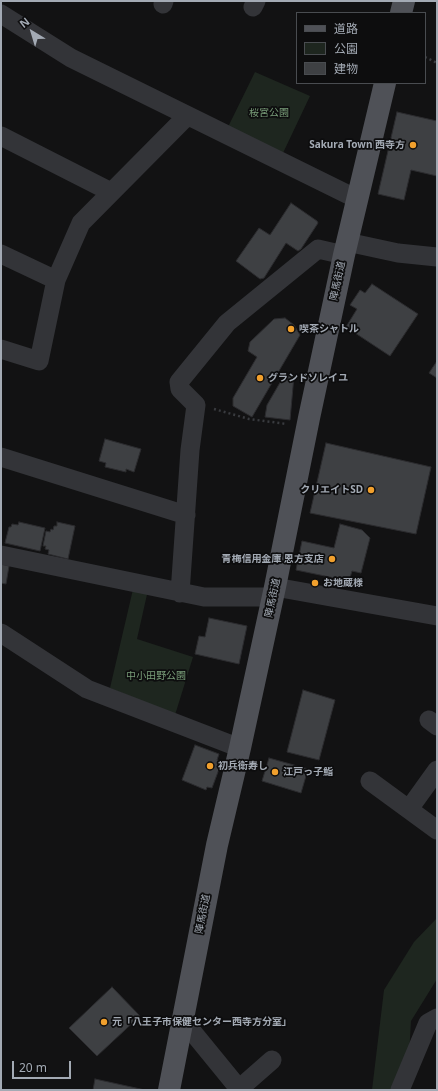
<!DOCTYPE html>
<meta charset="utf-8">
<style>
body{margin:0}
#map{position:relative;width:438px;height:1091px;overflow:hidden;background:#121213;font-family:"Noto Sans","Noto Sans JP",sans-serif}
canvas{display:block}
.frame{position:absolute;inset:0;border:2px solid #a3aab4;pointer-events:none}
.legend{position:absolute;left:296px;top:12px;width:130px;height:72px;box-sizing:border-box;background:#0d0d0e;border:1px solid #494c50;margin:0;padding:5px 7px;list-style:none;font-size:12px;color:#a3aab4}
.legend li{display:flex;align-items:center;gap:8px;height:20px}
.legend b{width:20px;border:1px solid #494c50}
.north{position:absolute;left:12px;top:12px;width:40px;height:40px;-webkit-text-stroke:3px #0d0d0e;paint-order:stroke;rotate:322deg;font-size:11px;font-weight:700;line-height:16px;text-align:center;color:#a3aab4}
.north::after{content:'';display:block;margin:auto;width:14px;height:18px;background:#a3aab4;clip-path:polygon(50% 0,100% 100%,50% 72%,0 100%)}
.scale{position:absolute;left:12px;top:1061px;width:59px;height:18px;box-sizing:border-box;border:2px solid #a3aab4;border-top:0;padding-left:5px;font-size:12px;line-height:14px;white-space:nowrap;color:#a3aab4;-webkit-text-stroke:3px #0d0d0e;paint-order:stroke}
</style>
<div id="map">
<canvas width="438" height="1091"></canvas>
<div class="frame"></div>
<ul class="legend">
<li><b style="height:5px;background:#4f5157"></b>道路</li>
<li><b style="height:11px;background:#1e261f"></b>公園</li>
<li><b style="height:11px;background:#3e4043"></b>建物</li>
</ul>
<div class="north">N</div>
<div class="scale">20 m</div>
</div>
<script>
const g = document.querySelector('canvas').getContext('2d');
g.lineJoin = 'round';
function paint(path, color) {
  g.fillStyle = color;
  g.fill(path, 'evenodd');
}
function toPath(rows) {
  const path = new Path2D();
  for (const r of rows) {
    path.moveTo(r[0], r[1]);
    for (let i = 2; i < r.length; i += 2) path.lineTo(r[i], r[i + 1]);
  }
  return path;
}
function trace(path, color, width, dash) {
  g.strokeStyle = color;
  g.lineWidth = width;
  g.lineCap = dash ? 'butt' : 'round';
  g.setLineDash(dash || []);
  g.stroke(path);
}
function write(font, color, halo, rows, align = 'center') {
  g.font = font + ' "Noto Sans","Noto Sans JP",sans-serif';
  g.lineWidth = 3.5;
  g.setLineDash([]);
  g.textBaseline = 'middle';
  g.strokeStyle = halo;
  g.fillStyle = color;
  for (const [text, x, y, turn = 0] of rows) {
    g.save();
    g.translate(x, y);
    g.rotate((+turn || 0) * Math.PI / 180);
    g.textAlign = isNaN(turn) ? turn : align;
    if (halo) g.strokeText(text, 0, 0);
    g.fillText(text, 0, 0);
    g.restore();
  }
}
paint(toPath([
 [255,72,310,96,283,153,228,127],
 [134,585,148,590,137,639,193,657,175,715,110,688],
 [437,918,437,979,411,1021,407,1090,372,1090,384,990,414,942]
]), '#1e261f');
const building = toPath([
 [397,112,437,121,437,176,411,170,404,200,378,194,397,112],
 [291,203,317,221,318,223,301,249,298,251,286,243,264,278,260,279,236,261,259,228,270,235,291,203],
 [372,284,418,314,390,356,346,327,357,309,350,305,360,290,365,293,372,284],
 [285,318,294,325,300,335,252,417,233,406,233,398,257,357,248,351,250,342,274,319,285,318],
 [437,361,437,378,429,373,437,361],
 [285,374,294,376,290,420,265,417,267,405,285,374],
 [105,439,141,449,134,472,126,469,126,472,105,467,106,463,99,461,105,439],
 [326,443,431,467,416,534,310,513,326,443],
 [19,522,45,528,40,551,5,543,9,527,11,527,12,524,18,525,19,522],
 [57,522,75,526,68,559,48,554,49,550,45,549,46,546,43,546,46,531,50,532,51,529,53,530,54,526,57,526,57,522],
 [340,524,362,530,370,538,361,573,352,571,349,581,296,570,302,541,334,548,340,524],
 [1,564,9,566,6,584,1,583,1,564],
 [209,618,247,626,239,664,195,654,199,636,205,637,209,618],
 [303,690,335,700,319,760,287,752,303,690],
 [195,745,219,754,217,760,222,761,212,788,207,787,206,790,182,780,195,745],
 [269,758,308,769,301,793,262,781,269,758],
 [112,987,140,1016,97,1056,69,1028,112,987],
 [95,1079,145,1090,93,1090,95,1079]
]);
paint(building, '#3e4043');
trace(building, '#2c2c2f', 1);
trace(toPath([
 [425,57,437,63],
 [214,409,249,419,287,424]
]), '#393b3f', 2.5, [2, 3]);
trace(toPath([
 [163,4,164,1],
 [253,7,256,1],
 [1,14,71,58,357,199],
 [1,136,111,192],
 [347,242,398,253,437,257],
 [1,254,56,280],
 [1,349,39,361,56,280,81,223,187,116],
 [1,457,186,515],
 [1,555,204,597,273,597],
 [275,587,437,616],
 [180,593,190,450,196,405,180,389,179,382,227,323,318,249,344,255],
 [1,633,87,689,240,748],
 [429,720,437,726],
 [370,781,437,830],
 [409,809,437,770],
 [182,1019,240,1090],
 [239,1089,272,1060],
 [400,1090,428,1023,437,1018]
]), '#333438', 19);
trace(toPath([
 [401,13,404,1],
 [169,1090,217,845,240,748,275,587,309,418,344,255,385,83]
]), '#4f5157', 22);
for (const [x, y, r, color] of [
 [413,145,4,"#f1a02d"],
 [291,329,4,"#f1a02d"],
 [260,378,4,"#f1a02d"],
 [371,490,4,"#f1a02d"],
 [332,559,4,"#f1a02d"],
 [315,583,4,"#f1a02d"],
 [210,766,4,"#f1a02d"],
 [275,772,4,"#f1a02d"],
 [104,1022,4,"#f1a02d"]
]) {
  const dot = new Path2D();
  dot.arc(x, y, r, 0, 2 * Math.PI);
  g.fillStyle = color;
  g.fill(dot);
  trace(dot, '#0d0d0e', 1.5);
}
write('10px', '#7a9f7a', '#0d0d0e', [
 ["桜宮公園",269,113],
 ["中小田野公園",156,676]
]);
write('bold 10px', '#a3aab4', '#0d0d0e', [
 ["Sakura Town 西寺方",405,145,"right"],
 ["喫茶シャトル",299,329],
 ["グランドソレイユ",268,378],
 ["クリエイトSD",363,490,"right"],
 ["青梅信用金庫 恩方支店",324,559,"right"],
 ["お地蔵様",323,583],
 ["初兵衛寿し",218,766],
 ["江戸っ子鮨",283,772],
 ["元「八王子市保健センター西寺方分室」",112,1022]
], 'left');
write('10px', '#a3aab4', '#0d0d0e', [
 ["陣馬街道",338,281,-78],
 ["陣馬街道",273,598,-78],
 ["陣馬街道",203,914,-79]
]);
</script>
